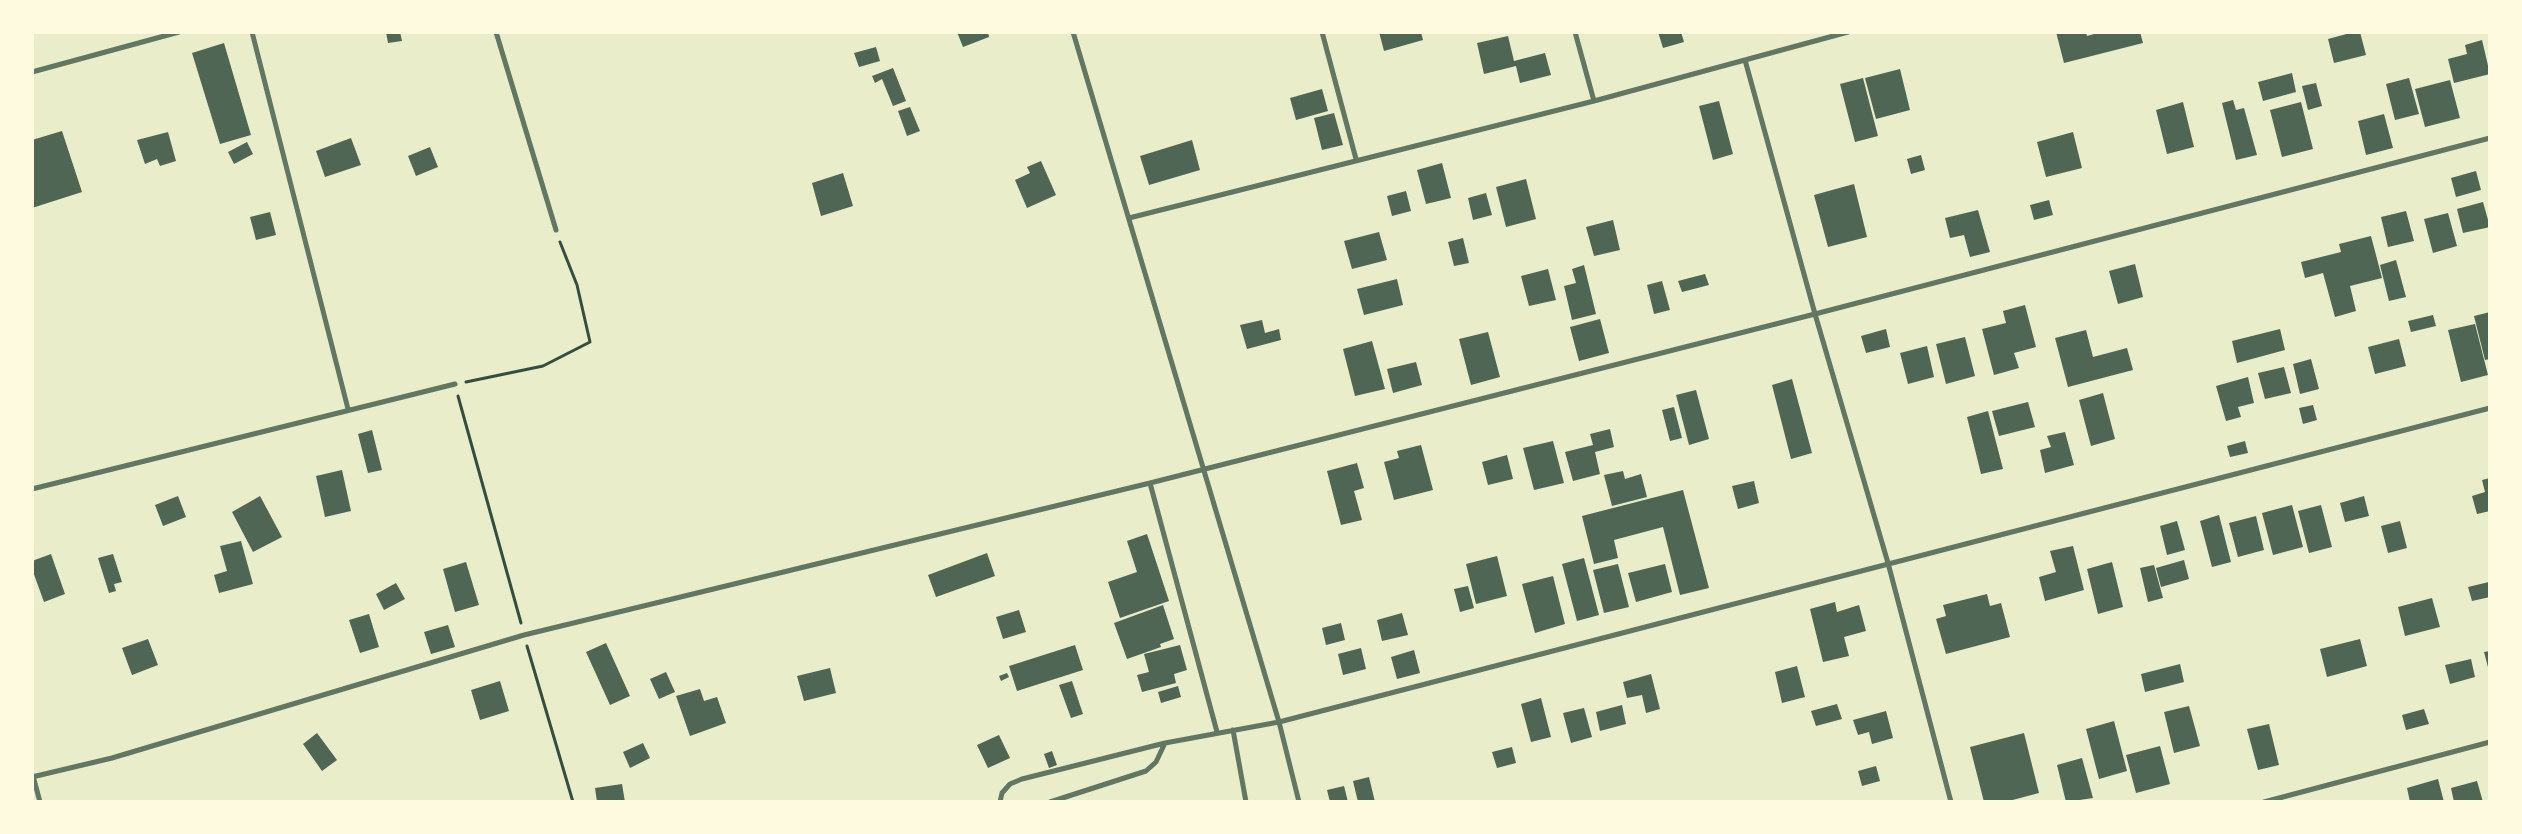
<!DOCTYPE html>
<style>
body{margin:0}
#map{position:relative;width:2522px;height:834px;overflow:hidden;background:#e9edc9;font-family:"Golos Text",sans-serif}
canvas{display:block}
.frame{position:absolute;inset:0;border:34px solid #fefae0;pointer-events:none}
</style>
<div id="map">
<canvas width="2522" height="834"></canvas>
<div class="frame"></div>
</div>
<script>
const g = document.querySelector('canvas').getContext('2d');
g.lineJoin = 'round';
function paint(path, color) {
  g.fillStyle = color;
  g.fill(path, 'evenodd');
}
function toPath(rows) {
  const path = new Path2D();
  for (const r of rows) {
    path.moveTo(r[0], r[1]);
    for (let i = 2; i < r.length; i += 2) path.lineTo(r[i], r[i + 1]);
  }
  return path;
}
function trace(path, color, width, dash) {
  g.strokeStyle = color;
  g.lineWidth = width;
  g.lineCap = dash ? 'butt' : 'round';
  g.setLineDash(dash || []);
  g.stroke(path);
}
paint(toPath([
 [386,32,400,32,402,41,388,43],
 [957,32,988,32,989,37,963,47],
 [1379,32,1421,32,1423,40,1384,51],
 [1658,32,1681,32,1684,42,1663,48],
 [2056,32,2086,32,2087,36,2101,32,2140,32,2143,43,2064,63],
 [2354,32,2360,32,2366,55,2334,63,2328,39],
 [1508,36,1514,61,1545,53,1551,75,1520,83,1516,66,1484,74,1477,43],
 [2482,40,2490,74,2454,83,2448,59,2467,54,2465,45],
 [224,43,251,135,220,144,192,53],
 [876,47,880,61,859,67,854,53],
 [893,68,906,101,893,106,882,79,875,83,872,76],
 [1900,69,1910,110,1876,119,1865,78],
 [2292,73,2296,92,2263,101,2258,82],
 [1863,78,1878,136,1855,142,1840,84],
 [2409,78,2419,114,2395,120,2386,84],
 [2450,80,2460,118,2425,127,2415,89],
 [2316,83,2322,106,2308,110,2302,86],
 [1322,89,1328,111,1296,120,1290,98],
 [2233,100,2236,110,2244,108,2257,155,2236,160,2222,103],
 [1719,101,1733,154,1713,160,1699,106],
 [2183,102,2194,147,2167,154,2156,110],
 [2301,102,2313,149,2282,157,2270,110],
 [910,107,920,131,907,136,898,111],
 [1334,113,1343,145,1322,150,1314,118],
 [2384,114,2393,148,2366,155,2358,121],
 [62,131,82,192,32,208,32,140],
 [168,132,176,161,160,166,157,159,145,164,137,140],
 [2073,132,2082,168,2046,177,2037,142],
 [351,138,361,165,325,177,316,151],
 [1192,140,1200,170,1149,185,1140,156],
 [247,142,253,154,234,164,228,152],
 [430,147,438,167,416,176,408,156],
 [1921,155,1925,170,1911,174,1907,159],
 [1041,161,1056,195,1027,208,1015,180,1030,173,1027,167],
 [1442,163,1451,198,1426,204,1417,170],
 [2476,171,2481,190,2456,197,2451,178],
 [843,173,853,206,821,216,812,183],
 [1526,179,1536,219,1506,227,1496,187],
 [1854,184,1867,237,1828,247,1814,195],
 [1406,191,1411,211,1392,216,1387,196],
 [1486,193,1492,215,1473,220,1468,198],
 [2049,200,2053,215,2034,220,2030,205],
 [2483,202,2490,227,2463,233,2457,209],
 [1978,210,1990,252,1970,257,1964,235,1950,238,1945,218],
 [2406,211,2414,241,2388,247,2381,217],
 [270,212,276,235,256,240,250,217],
 [2448,213,2457,246,2433,253,2424,219],
 [1613,220,1620,250,1594,256,1586,227],
 [1379,232,1387,260,1352,269,1344,241],
 [2371,236,2382,278,2350,286,2356,311,2335,317,2323,273,2305,278,2301,262,2341,252,2339,244],
 [1463,238,1469,263,1454,266,1448,242],
 [2396,260,2406,297,2389,301,2380,265],
 [2135,264,2143,297,2118,304,2109,271],
 [1584,265,1596,314,1572,320,1564,286,1576,283,1572,269],
 [1548,269,1556,300,1529,306,1521,276],
 [1705,274,1709,285,1682,292,1678,281],
 [1397,279,1403,305,1364,315,1357,289],
 [1662,281,1670,310,1654,314,1647,285],
 [2025,305,2036,347,2014,353,2019,368,1994,375,1982,329,2006,323,2003,311],
 [2490,312,2490,359,2485,360,2474,316],
 [2433,315,2436,326,2411,332,2408,321],
 [1600,319,1609,353,1579,361,1570,327],
 [1262,320,1265,333,1279,329,1281,340,1247,349,1240,325],
 [2475,324,2488,375,2461,382,2448,330],
 [1886,329,1890,347,1866,353,1861,336],
 [2280,329,2285,350,2237,363,2232,341],
 [2086,330,2093,357,2127,348,2133,370,2068,387,2055,338],
 [1488,332,1500,377,1471,385,1459,339],
 [1965,337,1975,376,1946,384,1936,344],
 [2399,339,2406,366,2375,374,2368,347],
 [1372,341,1385,389,1355,396,1343,349],
 [1927,346,1934,377,1908,384,1900,353],
 [2311,359,2319,389,2300,394,2293,364],
 [1416,362,1422,385,1393,393,1387,369],
 [2284,367,2291,393,2265,399,2258,373],
 [2248,377,2254,403,2238,407,2241,417,2226,421,2216,386],
 [1792,379,1812,453,1791,459,1772,385],
 [1696,390,1709,439,1689,445,1676,395],
 [2103,393,2115,439,2091,446,2079,400],
 [2028,402,2035,427,1999,436,1992,411],
 [2313,405,2317,420,2303,424,2299,408],
 [1674,407,1682,438,1670,441,1662,410],
 [1988,411,2003,469,1981,474,1967,417],
 [1610,429,1614,447,1595,452,1600,474,1573,481,1565,452,1593,445,1590,434],
 [372,430,382,470,368,473,358,434],
 [2065,432,2074,465,2045,473,2040,450,2051,447,2047,436],
 [1553,441,1564,483,1534,490,1523,448],
 [2245,441,2248,453,2230,457,2227,446],
 [1421,445,1433,490,1394,500,1384,462,1399,458,1397,451],
 [1507,455,1513,479,1488,485,1482,462],
 [1357,463,1364,488,1354,491,1362,520,1341,525,1327,471],
 [342,470,351,511,325,517,316,476],
 [1623,471,1625,479,1641,474,1647,497,1612,506,1604,475],
 [2490,478,2490,511,2477,514,2472,496,2485,492,2482,480],
 [1754,481,1759,503,1738,509,1732,486],
 [1683,490,1709,588,1680,595,1663,527,1614,540,1618,558,1594,564,1582,516],
 [178,496,186,517,163,526,155,505],
 [260,496,282,537,253,552,232,512],
 [2364,496,2369,516,2345,522,2340,503],
 [2292,505,2303,547,2273,555,2262,513],
 [2321,505,2332,547,2309,553,2298,511],
 [2219,515,2231,562,2212,567,2200,521],
 [2256,516,2264,550,2238,557,2229,523],
 [2177,521,2185,550,2167,555,2160,526],
 [2400,521,2407,548,2388,553,2381,526],
 [1147,534,1169,601,1120,618,1108,582,1137,572,1127,541],
 [241,541,253,584,219,593,214,575,227,571,220,546],
 [2073,546,2084,590,2045,601,2039,577,2056,572,2050,551],
 [987,553,995,576,936,597,928,575],
 [51,554,65,594,44,602,32,569,32,561],
 [113,554,122,582,114,584,116,591,109,593,98,558],
 [1497,556,1507,596,1476,604,1466,564],
 [1584,558,1599,615,1577,621,1562,564],
 [2184,560,2189,579,2161,587,2156,568],
 [466,562,479,605,455,612,443,569],
 [2112,562,2123,607,2098,614,2087,569],
 [1618,564,1629,607,1604,613,1593,570],
 [1665,564,1672,592,1636,602,1628,573],
 [2154,565,2163,598,2148,602,2140,568],
 [1553,576,1565,624,1535,633,1522,584],
 [2489,582,2490,597,2472,601,2468,587],
 [396,583,405,599,384,610,376,594],
 [1468,586,1474,608,1460,612,1454,589],
 [1987,594,1990,606,2001,603,2010,637,1946,654,1936,619,1946,616,1943,605],
 [2432,598,2440,627,2405,636,2398,607],
 [1835,602,1837,612,1859,605,1866,631,1844,637,1849,656,1823,662,1810,609],
 [1163,605,1174,639,1160,644,1161,647,1127,659,1114,623],
 [1019,610,1026,632,1003,639,996,617],
 [1402,613,1408,635,1382,641,1377,620],
 [369,614,379,647,360,653,349,620],
 [1341,623,1345,640,1326,645,1322,628],
 [448,625,455,647,431,654,424,632],
 [148,639,158,665,132,675,122,648],
 [2360,639,2367,666,2327,677,2320,649],
 [606,643,630,696,610,705,586,652],
 [1075,645,1083,670,1017,691,1009,666],
 [1180,645,1187,670,1174,674,1176,683,1142,692,1137,675,1149,672,1144,654],
 [1361,648,1366,669,1343,675,1338,654],
 [1414,650,1420,673,1397,679,1391,657],
 [2490,651,2490,671,2489,671,2484,652],
 [2471,659,2475,677,2450,684,2445,665],
 [2180,664,2184,682,2145,692,2141,674],
 [1797,666,1805,697,1782,703,1775,672],
 [830,668,836,693,804,701,797,676],
 [666,672,675,692,659,699,650,679],
 [1007,673,1009,677,1001,681,999,676],
 [1651,674,1660,709,1646,713,1642,695,1627,698,1623,682],
 [500,681,509,711,480,720,471,690],
 [1072,681,1083,714,1071,718,1059,685],
 [1178,686,1181,697,1161,703,1158,692],
 [700,689,704,701,717,697,726,723,690,736,676,696],
 [1541,698,1551,737,1531,742,1521,704],
 [1837,704,1842,719,1816,726,1811,711],
 [1622,705,1626,724,1600,731,1596,712],
 [2189,706,2200,746,2174,753,2164,712],
 [1584,708,1592,737,1571,743,1563,713],
 [2424,709,2429,724,2406,730,2402,715],
 [1886,711,1893,738,1872,744,1869,732,1858,735,1853,720],
 [2114,721,2127,771,2099,779,2086,729],
 [2269,724,2279,765,2258,770,2247,729],
 [317,733,337,760,322,771,303,744],
 [2024,733,2039,793,2005,802,1984,802,1970,747],
 [999,735,1010,758,988,768,977,745],
 [643,743,650,758,630,768,623,752],
 [2160,746,2170,784,2136,793,2126,755],
 [1512,747,1516,763,1497,768,1492,752],
 [1052,751,1057,765,1049,768,1044,754],
 [2082,758,2093,798,2066,802,2057,765],
 [1876,766,1880,781,1862,786,1858,771],
 [1369,777,1375,802,1358,802,1353,781],
 [2438,779,2444,802,2410,802,2407,788],
 [2477,781,2483,802,2454,802,2451,788],
 [622,784,625,802,597,802,595,788],
 [1344,786,1348,802,1330,802,1327,790]
]), '#4f6655');
trace(toPath([
 [466,382,543,366,590,342,577,285,560,242],
 [458,396,521,623],
 [527,646,573,802]
]), '#344e41', 3);
trace(toPath([
 [252,32,348,409],
 [496,32,556,230],
 [1073,32,1279,722,1299,802],
 [1322,32,1356,159],
 [1575,32,1594,101],
 [1745,60,1815,314,1888,563,1951,802],
 [32,72,179,32],
 [1129,218,1594,101,1848,32],
 [1150,483,1217,732],
 [32,489,455,384],
 [1233,730,1246,802],
 [33,776,40,802],
 [32,777,112,758,524,635,1150,483,1815,314,2490,138],
 [1000,802,1002,793,1010,784,1022,779,1165,743,1279,722,2490,408],
 [1050,802,1146,771,1156,762,1165,743],
 [2264,802,2490,742]
]), '#617663', 5);
</script>
